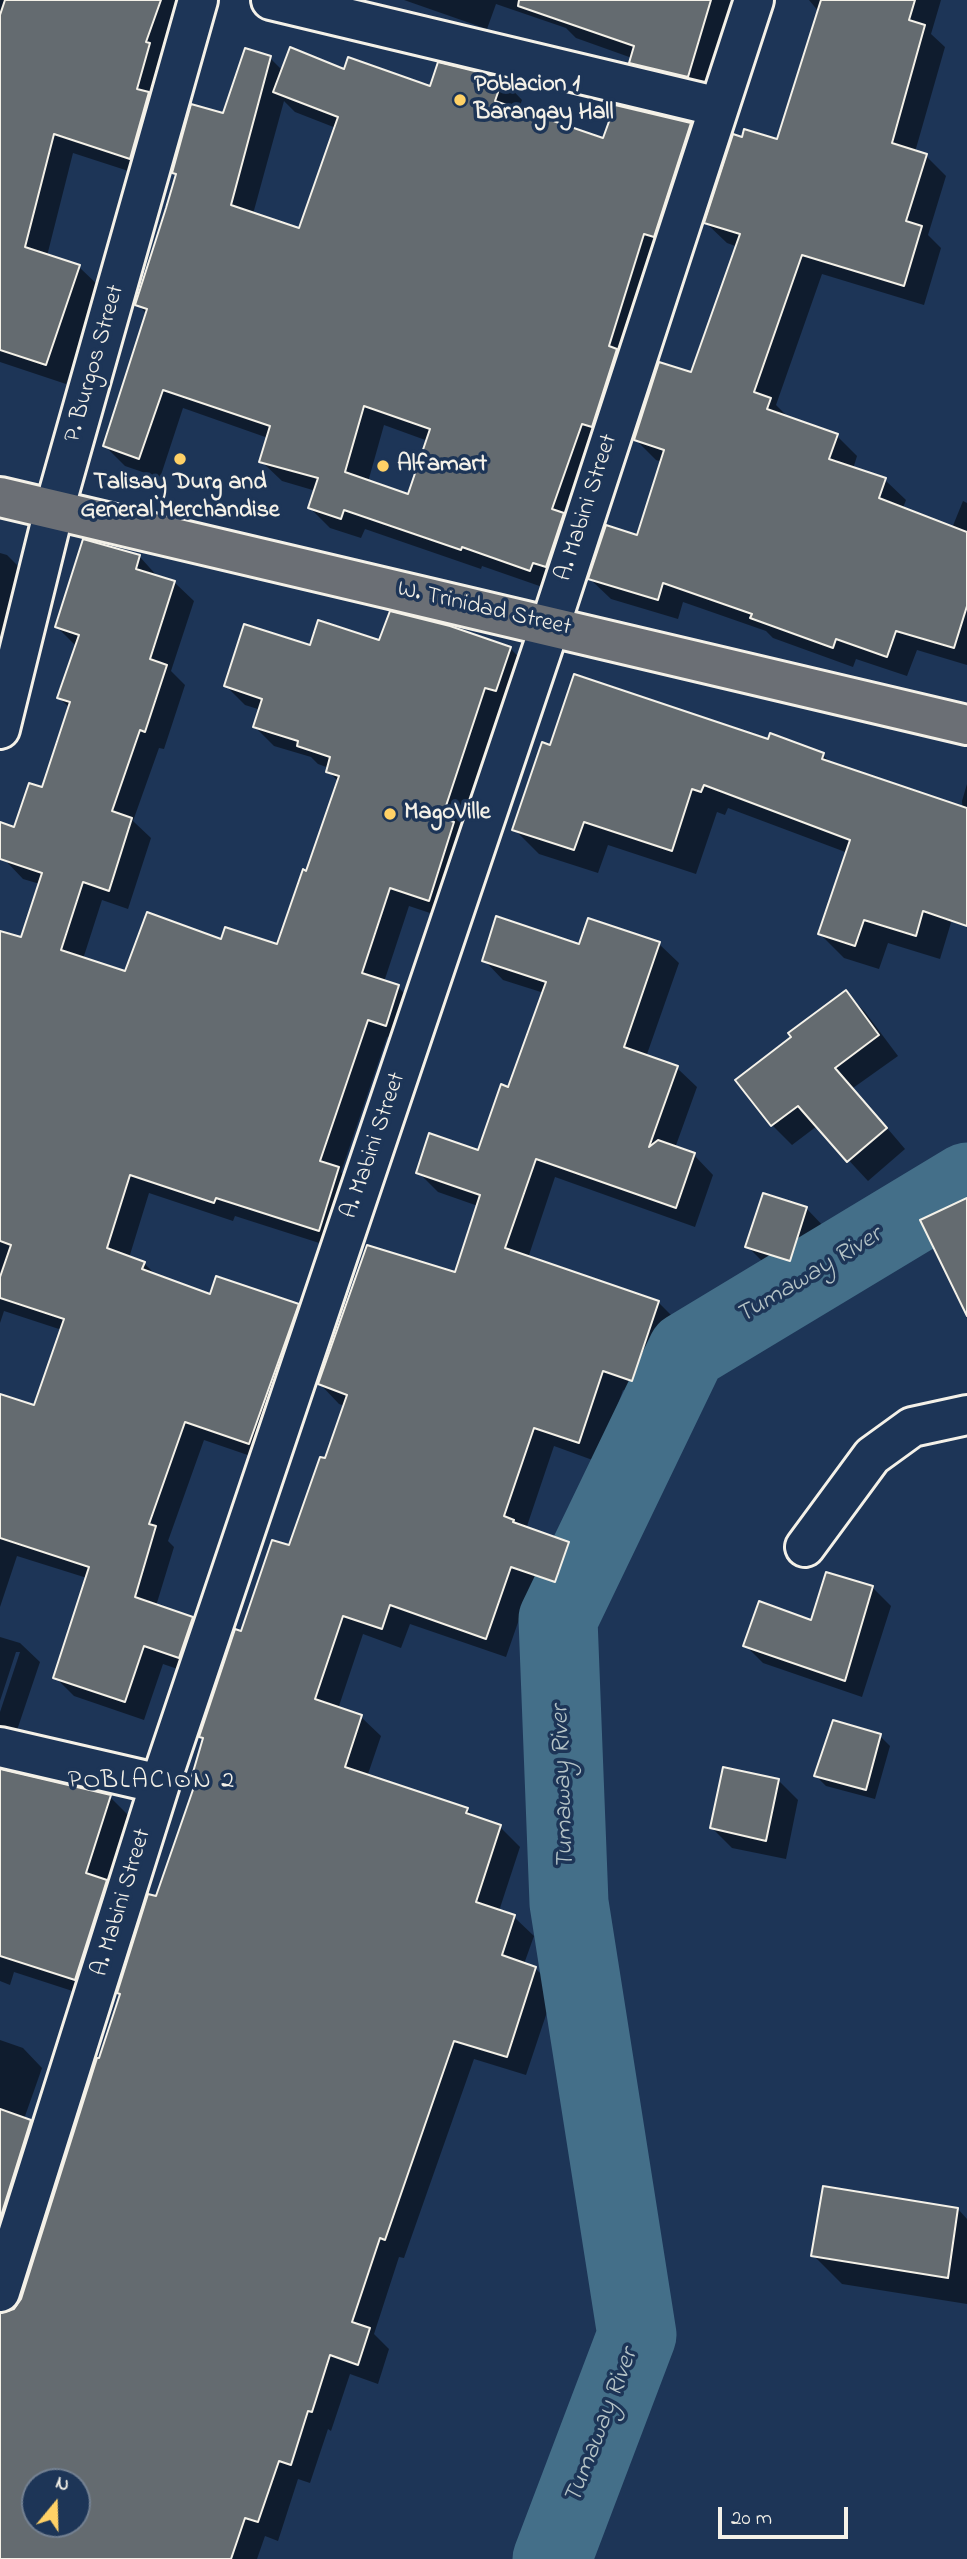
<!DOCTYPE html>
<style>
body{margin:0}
#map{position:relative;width:967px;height:2559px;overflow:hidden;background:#1d3557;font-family:"Indie Flower",sans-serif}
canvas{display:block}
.north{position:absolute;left:21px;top:2468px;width:70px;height:70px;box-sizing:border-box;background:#1d3557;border:2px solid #738091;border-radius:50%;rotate:19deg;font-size:19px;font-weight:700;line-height:28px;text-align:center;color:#f4f1e8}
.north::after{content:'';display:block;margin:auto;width:24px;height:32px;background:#ffd166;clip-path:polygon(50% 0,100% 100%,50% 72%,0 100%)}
.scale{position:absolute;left:718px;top:2507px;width:130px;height:32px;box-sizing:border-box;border:4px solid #f4f1e8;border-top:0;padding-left:9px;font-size:21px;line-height:24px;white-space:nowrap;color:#f4f1e8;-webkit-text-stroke:5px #1d3557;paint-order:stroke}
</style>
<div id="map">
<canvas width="967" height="2559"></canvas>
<div class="north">N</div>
<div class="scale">20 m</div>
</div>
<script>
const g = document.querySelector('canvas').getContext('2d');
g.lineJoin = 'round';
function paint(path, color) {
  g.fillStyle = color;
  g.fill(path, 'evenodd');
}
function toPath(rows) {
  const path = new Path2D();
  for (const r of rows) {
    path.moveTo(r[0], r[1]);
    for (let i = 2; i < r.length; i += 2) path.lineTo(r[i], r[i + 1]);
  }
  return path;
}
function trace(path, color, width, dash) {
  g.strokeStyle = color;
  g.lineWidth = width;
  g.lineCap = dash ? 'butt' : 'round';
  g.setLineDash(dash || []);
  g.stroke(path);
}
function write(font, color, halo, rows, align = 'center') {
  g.font = font + ' "Indie Flower",sans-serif';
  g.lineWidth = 7;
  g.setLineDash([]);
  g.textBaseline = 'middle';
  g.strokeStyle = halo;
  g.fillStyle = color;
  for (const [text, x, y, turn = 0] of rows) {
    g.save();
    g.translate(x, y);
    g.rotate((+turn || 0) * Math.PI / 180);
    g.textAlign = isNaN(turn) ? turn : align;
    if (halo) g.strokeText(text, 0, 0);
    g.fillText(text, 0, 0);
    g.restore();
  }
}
paint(toPath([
 [0,0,177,0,184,7,150,178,73,153,47,256,79,267,99,286,66,384,0,362],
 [404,0,744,0,708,96,651,83,631,62,632,58,576,38,566,28,496,4,487,29],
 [809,0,941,0,931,34,945,47,915,152,926,156,946,176,928,235,941,248,924,305,822,274,776,405,790,419,837,436,857,456,853,469,885,480,906,500,903,508,952,528,963,501,967,503,967,665,917,650,907,676,856,659,853,667,773,638,766,631,683,602,678,619,611,599,590,579,638,537,662,462,656,460,636,440,692,375,738,247,727,243,706,223,778,142,819,12],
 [270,58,283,71,345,71,431,88,502,79,522,100,518,111,604,141,690,124,710,144,551,590,482,566,481,569,365,529,361,538,330,528,310,508,316,491,282,481,261,461,268,438,183,408,160,478,125,466,105,446,147,314,137,304,177,176,174,173],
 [284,101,295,112,336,128,300,230,253,214],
 [384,425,428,441,409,496,368,482],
 [84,541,140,557,158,577,174,582,194,601,171,671,185,685,164,749,159,748,133,821,151,838,128,909,102,900,83,959,126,974,222,942,278,947,307,873,339,782,328,771,329,768,318,764,311,757,274,746,255,727,261,710,245,705,226,686,311,648,380,642,510,648,529,668,448,919,409,906,384,982,398,987,417,1006,405,1044,387,1037,341,1172,357,1188,338,1249,235,1216,233,1221,149,1193,129,1258,144,1263,157,1276,211,1296,298,1306,317,1325,268,1462,204,1440,168,1541,174,1547,156,1606,192,1618,211,1637,198,1676,163,1664,144,1720,74,1696,55,1677,87,1578,17,1556,0,1607,0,1396,35,1408,62,1330,4,1311,0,1323,0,932,22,940,40,884,23,879,4,859,43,789,70,708,59,698,77,647,57,627],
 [0,553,7,555,35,583,0,705],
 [769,741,823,755,833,765,963,813,962,801,967,784,967,870,940,959,888,943,879,969,844,958,820,934,848,853,728,808,725,815,717,812,696,874,608,845,598,873,539,854,514,829,551,747],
 [659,944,679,963,646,1057,677,1068,697,1087,675,1148,694,1155,713,1175,695,1227,555,1177,528,1258,658,1302,678,1322,652,1399,623,1390,598,1462,554,1446,526,1529,568,1543,588,1563,575,1600,531,1585,506,1657,410,1624,401,1648,363,1634,338,1709,361,1717,381,1736,367,1777,467,1809,476,1819,500,1827,520,1847,499,1911,514,1917,534,1936,524,1964,535,1968,555,1988,526,2075,474,2059,404,2258,399,2257,374,2334,389,2349,378,2384,350,2374,331,2431,328,2429,310,2483,298,2479,278,2541,265,2536,257,2559,0,2559,0,2316,13,2321,23,2299,100,2061,197,1783,193,1779,243,1633,290,1547,326,1461,345,1406,339,1404,320,1384,456,1274,478,1206,438,1192,418,1172,479,1152,509,1089,544,993,503,980,484,960,580,946],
 [35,2482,77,2482,77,2524,35,2524],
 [846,993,865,1012,898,1056,853,1088,905,1149,868,1181,817,1126,792,1145,772,1125,737,1081],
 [764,1196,807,1209,826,1229,810,1279,767,1266,747,1246],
 [827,1574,873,1588,891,1606,862,1697,763,1663,745,1645,812,1622],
 [0,1637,20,1643,40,1662,12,1745,0,1756,0,1712,20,1652,16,1652,0,1701],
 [880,1736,890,1746,875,1799,826,1786,816,1776],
 [0,1771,110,1797,129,1816,107,1883,125,1901,94,1998,14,1972,10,1985,0,1981],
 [778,1780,798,1800,786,1859,732,1848,712,1828],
 [0,2040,23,2048,42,2068,24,2119,30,2121,50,2141,0,2231],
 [958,2209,967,2219,967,2304,842,2284,813,2255]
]), '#0007');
trace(toPath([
 [552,2559,637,2335,569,1903,558,1619,687,1351,967,1182]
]), '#446f89', 79);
const building = toPath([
 [5,0,161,0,146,42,150,43,137,89,149,92,130,159,54,134,25,247,80,265,46,365,0,350,0,15,5,0],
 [519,0,711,0,688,77,629,63,634,46,518,6,519,0],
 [821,0,915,0,909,20,925,25,892,143,927,154,906,221,922,226,904,286,802,255,754,392,771,398,767,409,838,434,829,459,886,478,879,498,967,532,967,606,954,648,896,631,887,657,836,639,833,648,750,618,752,614,663,583,658,600,588,579,606,525,637,535,664,450,634,440,659,362,691,372,740,234,704,223,733,134,742,137,744,129,777,139,821,0],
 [290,47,344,69,348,57,430,86,438,62,503,78,495,101,603,138,615,105,691,123,654,237,644,234,609,346,617,349,592,427,582,424,552,509,564,513,546,567,533,563,530,571,462,547,461,550,344,510,341,519,308,508,318,478,259,462,270,426,163,390,139,459,103,446,147,309,135,305,166,208,176,174,172,173,191,104,223,113,245,48,271,56,231,205,299,228,338,117,273,92,290,47],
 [364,406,430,429,408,494,345,472,364,406],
 [83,539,140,555,136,569,175,581,150,659,167,665,145,732,140,730,112,811,132,818,109,891,83,882,61,950,125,971,147,912,221,939,225,927,277,944,303,869,306,871,339,776,326,772,330,757,297,746,298,741,253,727,262,699,224,686,244,624,310,645,318,620,379,640,390,611,450,626,511,647,496,691,485,688,442,818,454,822,429,901,390,888,362,973,399,985,386,1026,368,1020,320,1161,339,1167,319,1231,216,1198,214,1203,130,1175,107,1248,145,1262,142,1269,210,1294,216,1276,299,1304,249,1444,185,1422,149,1524,156,1526,135,1597,193,1617,179,1658,144,1646,125,1702,53,1678,89,1567,0,1538,0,1394,34,1405,64,1319,0,1298,0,1277,11,1245,0,1241,0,931,21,937,42,873,0,859,0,822,14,827,29,783,42,787,70,702,57,698,79,635,55,627,83,539],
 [574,674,768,739,770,733,824,753,822,759,967,808,967,926,923,911,916,936,864,920,855,946,818,934,850,840,704,785,701,792,692,789,672,851,584,822,574,850,512,830,542,742,550,745,574,674],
 [496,916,579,944,588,918,660,942,624,1047,678,1066,649,1147,658,1140,695,1153,676,1208,536,1159,505,1248,659,1301,632,1381,603,1371,579,1443,534,1428,504,1516,514,1520,513,1522,569,1542,555,1582,511,1567,486,1639,390,1605,382,1629,343,1616,315,1699,362,1715,345,1767,468,1808,466,1813,501,1825,476,1902,515,1915,502,1955,536,1967,507,2057,454,2041,385,2240,380,2238,352,2322,370,2328,358,2365,330,2355,312,2412,308,2411,291,2465,279,2461,258,2522,245,2518,231,2559,0,2559,0,2313,14,2309,21,2299,97,2058,99,2058,120,1994,117,1993,148,1894,156,1896,196,1781,191,1779,203,1738,199,1737,235,1629,241,1631,272,1540,289,1545,320,1457,325,1458,347,1395,318,1384,367,1245,455,1272,480,1195,416,1173,429,1133,478,1150,501,1084,508,1087,546,982,482,961,496,916],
 [35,2482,77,2482,77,2524,35,2524,35,2482],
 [846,990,879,1035,835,1068,887,1128,847,1162,798,1106,771,1126,735,1080,791,1037,788,1033,846,990],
 [763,1193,807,1207,790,1261,745,1247,763,1193],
 [967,1198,967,1316,920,1220,967,1198],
 [826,1572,873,1586,845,1681,743,1646,759,1601,811,1620,826,1572],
 [833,1720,881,1734,866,1790,814,1776,833,1720],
 [723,1767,779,1779,766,1841,710,1828,723,1767],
 [0,1769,111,1795,86,1873,107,1880,75,1980,0,1956,0,1769],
 [0,2109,31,2120,0,2219,0,2109],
 [823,2186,958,2208,948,2278,811,2256,823,2186]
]);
paint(building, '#646b70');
trace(building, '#f4f1e8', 2);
const minor = toPath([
 [271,0,719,107],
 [0,729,54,510,198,0],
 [805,1547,872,1456,912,1427,967,1415],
 [0,1747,160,1784],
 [0,2292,160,1784,550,626,754,0]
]);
const major = toPath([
 [0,497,967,725]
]);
trace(minor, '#f4f1e8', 44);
trace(major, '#f4f1e8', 44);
trace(minor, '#1d3557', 38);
trace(major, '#6b6f75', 38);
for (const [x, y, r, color] of [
 [460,100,7,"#ffd166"],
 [180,459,7,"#ffd166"],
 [383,466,7,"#ffd166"],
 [390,814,7,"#ffd166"]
]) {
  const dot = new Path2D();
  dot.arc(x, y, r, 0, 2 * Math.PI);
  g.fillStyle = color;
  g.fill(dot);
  trace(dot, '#1d3557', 2.5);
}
write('bold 24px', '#f4f1e8', '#1d3557', [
 ["Poblacion 1",474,86],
 ["Barangay Hall",474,114],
 ["Alfamart",397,466],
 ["Talisay Durg and",180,484,"center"],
 ["General Merchandise",180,512,"center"],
 ["MagoVille",404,814]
], 'left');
write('24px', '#f4f1e8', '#1d3557', [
 ["P. Burgos Street",96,364,-74],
 ["A. Mabini Street",588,508,-72],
 ["W. Trinidad Street",484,610,13],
 ["A. Mabini Street",375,1146,-71],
 ["A. Mabini Street",123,1903,-73]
]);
write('italic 26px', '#b6c4c7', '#1d3557', [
 ["Tumaway River",810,1277,-31],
 ["Tumaway River",565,1787,-92],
 ["Tumaway River",603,2427,-69]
]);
g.letterSpacing = '2px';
write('26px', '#f4f1e8', '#1d3557', [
 ["POBLACION 2",152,1783]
]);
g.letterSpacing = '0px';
</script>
